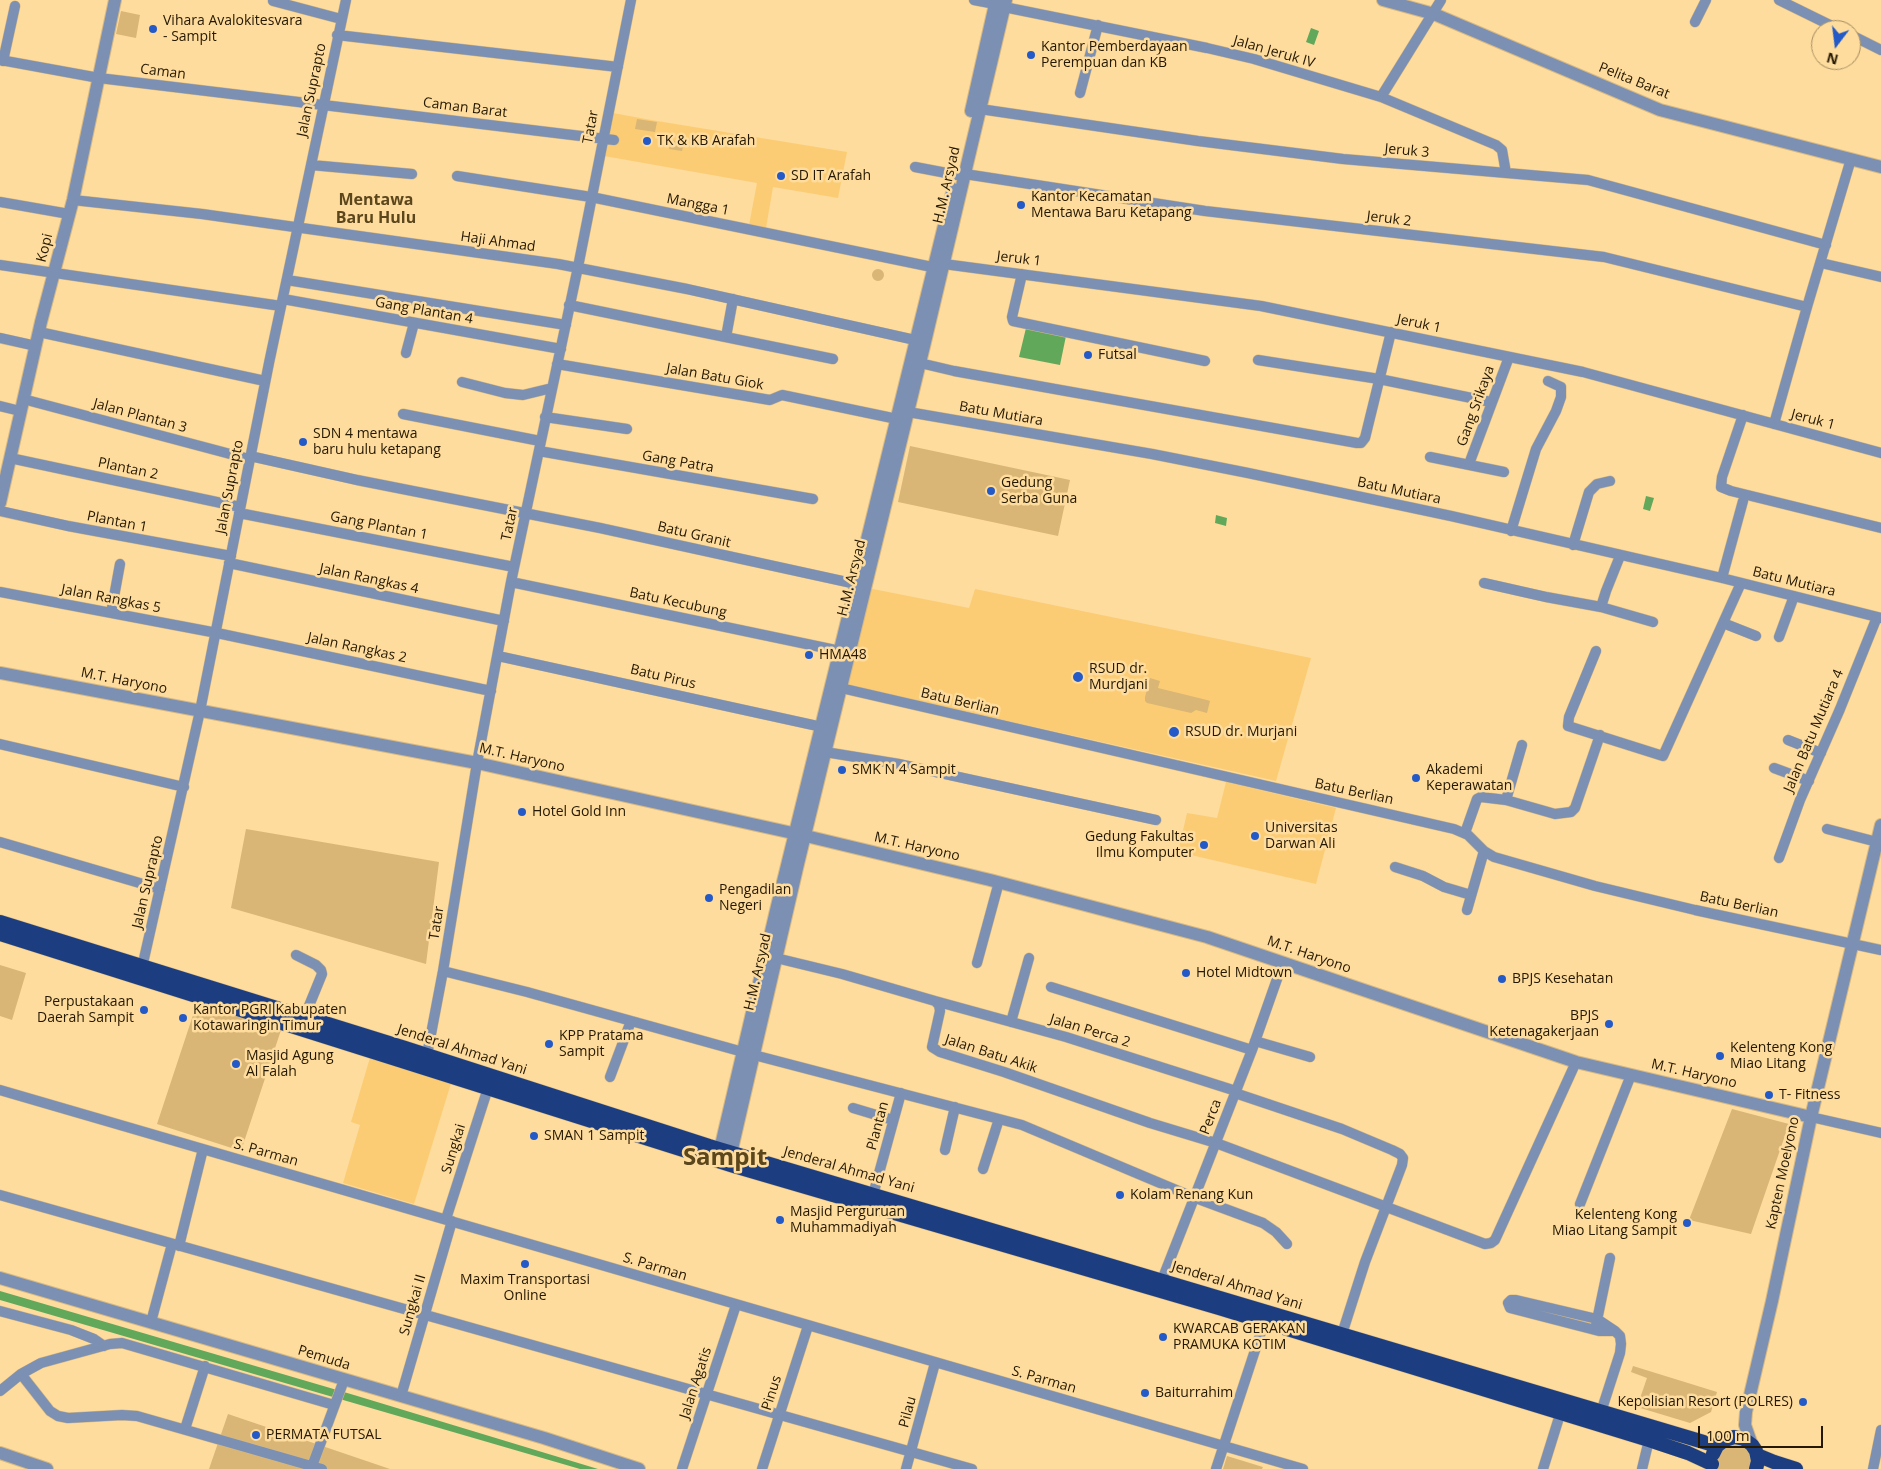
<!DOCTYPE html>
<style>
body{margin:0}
#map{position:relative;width:1881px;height:1469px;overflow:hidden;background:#fedc9e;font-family:"Open Sans",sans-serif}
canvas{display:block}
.north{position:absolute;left:1811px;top:20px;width:50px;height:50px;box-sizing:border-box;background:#fedc9e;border:1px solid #a78e5f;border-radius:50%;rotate:195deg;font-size:14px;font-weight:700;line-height:20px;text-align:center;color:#251801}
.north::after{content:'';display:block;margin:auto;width:18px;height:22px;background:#235ac7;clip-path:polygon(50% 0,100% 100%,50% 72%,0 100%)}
.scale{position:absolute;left:1698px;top:1426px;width:125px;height:22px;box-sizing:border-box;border:2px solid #251801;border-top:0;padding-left:6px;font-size:15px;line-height:18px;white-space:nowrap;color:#251801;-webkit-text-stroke:4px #fedc9e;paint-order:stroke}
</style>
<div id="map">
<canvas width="1881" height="1469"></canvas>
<div class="north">N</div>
<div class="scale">100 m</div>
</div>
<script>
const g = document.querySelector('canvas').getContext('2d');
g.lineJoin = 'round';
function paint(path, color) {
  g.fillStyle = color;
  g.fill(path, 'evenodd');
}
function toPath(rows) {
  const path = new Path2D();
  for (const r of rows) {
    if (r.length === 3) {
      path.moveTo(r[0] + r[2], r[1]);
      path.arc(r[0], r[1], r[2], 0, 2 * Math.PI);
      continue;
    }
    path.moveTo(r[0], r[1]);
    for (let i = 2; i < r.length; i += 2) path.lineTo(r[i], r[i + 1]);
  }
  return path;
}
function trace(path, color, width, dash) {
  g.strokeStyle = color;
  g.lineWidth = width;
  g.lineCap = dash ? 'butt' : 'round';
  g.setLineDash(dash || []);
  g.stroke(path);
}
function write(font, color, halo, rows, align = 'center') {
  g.font = font + ' "Open Sans",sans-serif';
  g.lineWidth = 5;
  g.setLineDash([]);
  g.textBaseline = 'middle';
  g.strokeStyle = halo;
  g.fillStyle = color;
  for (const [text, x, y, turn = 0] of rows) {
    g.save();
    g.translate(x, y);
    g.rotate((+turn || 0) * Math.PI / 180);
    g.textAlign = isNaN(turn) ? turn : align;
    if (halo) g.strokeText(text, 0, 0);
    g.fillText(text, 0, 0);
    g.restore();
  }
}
paint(toPath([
 [613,113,651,120,847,152,838,198,773,187,766,228,749,225,757,183,604,156],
 [868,588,969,608,975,589,1311,658,1276,781,843,684],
 [1226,782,1336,808,1316,884,1178,852,1187,813,1217,818],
 [371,1054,452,1080,414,1204,343,1183,360,1125,351,1122]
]), '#fbcc74');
paint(toPath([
 [121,11,140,15,136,38,116,34],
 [637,119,657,122,655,132,635,129],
 [671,140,684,143,682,151,669,149],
 [878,275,6],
 [910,446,1070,480,1058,536,898,502],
 [1150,678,1160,681,1158,688,1207,700,1210,701,1207,713,1196,710,1191,713,1147,703,1145,701,1145,697],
 [246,829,439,862,426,964,231,908],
 [0,965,26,973,12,1020,0,1016],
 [198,1000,282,1027,241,1151,157,1124],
 [1732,1109,1789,1124,1751,1234,1689,1220],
 [1633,1366,1717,1392,1711,1412,1690,1423,1637,1407,1647,1378,1631,1372],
 [228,1414,390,1469,209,1469],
 [1731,1440,1753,1451,1752,1469,1717,1469,1715,1465,1716,1452],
 [1227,1456,1263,1467,1262,1469,1223,1469]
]), '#d9b675');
paint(toPath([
 [1311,28,1319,31,1314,45,1306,42],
 [1026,328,1066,336,1060,365,1019,357],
 [1646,496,1654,498,1650,511,1643,509],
 [1216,515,1227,518,1226,526,1215,523],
 [0,1291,354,1395,598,1469,580,1469,0,1300]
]), '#62a85b');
const minor = toPath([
 [974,0,995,4],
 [1779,0,1840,30],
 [273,1,341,19],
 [1004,7,1207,48,1254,59,1381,97,1496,145,1502,150,1506,173],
 [1695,22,1706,0],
 [337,35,618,67],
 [1851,35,1881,50],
 [0,60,99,78,614,140],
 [3,61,15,6],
 [1080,93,1098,25],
 [1381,97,1441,0],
 [980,109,1198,141,1343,159,1588,180,1826,245],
 [311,165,412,174],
 [915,167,957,175],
 [965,174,1205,211,1604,257,1807,307],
 [457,176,591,197,932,267],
 [73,200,202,214,558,264,687,289,915,340],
 [0,202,69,214],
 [1821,263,1881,277],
 [944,264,1261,306,1583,372,1881,453],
 [0,265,281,306],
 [1022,274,1012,317,1013,321,1205,361],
 [287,280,566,325],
 [283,299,561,349],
 [569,305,833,359],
 [39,332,265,381],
 [726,337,733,299],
 [0,338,36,346],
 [406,353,414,323],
 [1258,360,1379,379,1491,402],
 [920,363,954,371,1357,443,1361,443,1365,438,1391,332],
 [557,364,770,400,782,395,897,419],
 [462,382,505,393,523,395,552,388],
 [23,399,249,459],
 [0,406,20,411],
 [908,412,1152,454,1248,473,1451,516,1722,578,1881,618],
 [403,414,540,441],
 [1743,415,1722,477,1721,487,1731,491,1881,528],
 [545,417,627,429],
 [1774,424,1807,307,1851,159],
 [539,451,813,499],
 [250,456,357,480,600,528,856,584],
 [1430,457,1504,472],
 [10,458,240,507],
 [1469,464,1509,357],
 [0,511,68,526,231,556],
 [239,513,514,567],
 [1511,531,1536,449,1556,411,1561,397,1561,387,1548,381],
 [1573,545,1589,492,1597,484,1610,481],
 [229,563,504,621],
 [1722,578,1743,501],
 [511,582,840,651],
 [1484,583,1546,597,1601,607,1606,591,1620,556],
 [0,592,217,633,491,691],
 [1601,607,1653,622],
 [111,613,120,564],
 [1723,623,1756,636],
 [1779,637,1794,596],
 [1596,651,1569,717,1568,726,1663,756,1741,583],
 [498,656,822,727],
 [841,688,1454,829,1468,835,1484,851,1494,857,1595,886,1695,910,1881,950],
 [1788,740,1821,753],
 [0,744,184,787],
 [825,752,899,764,1156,820],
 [1774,768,1809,781],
 [1506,800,1522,745],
 [1827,829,1877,842],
 [1465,833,1477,799,1481,797,1506,800,1555,814,1571,812,1575,808,1600,735],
 [0,842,160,889],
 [1779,858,1800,800,1840,709,1877,617],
 [1395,867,1423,876,1444,887,1471,895],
 [1467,910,1484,851],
 [296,955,316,965,321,970,322,974,304,1018],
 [776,958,842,974,935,1001,939,1005,940,1011,932,1047,940,1052,1004,1072,1150,1123,1216,1143,1485,1244,1491,1243,1495,1240,1576,1062],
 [977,963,999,882],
 [443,971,527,992,743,1052],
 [141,972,200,711,269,363,346,0],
 [1051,987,1252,1050],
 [935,1001,1066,1037,1236,1091],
 [1011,1022,1029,958],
 [1255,1041,1310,1057],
 [427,1055,443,971,477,763,511,582,578,267,631,0],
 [754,1055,1022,1125,1193,1197,1263,1223,1276,1232,1287,1244],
 [610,1077,631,1021],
 [0,1090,1303,1469],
 [1235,1093,1342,1129,1392,1150,1400,1154,1403,1158,1402,1165,1365,1262,1342,1334],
 [853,1108,893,1120],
 [1811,1117,1881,1133],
 [945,1150,955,1107],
 [983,1169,999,1119],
 [0,1195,972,1469],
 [873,1195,901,1093],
 [1580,1204,1631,1075],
 [446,1219,488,1088],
 [179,1246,203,1149],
 [1162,1280,1252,1050,1283,962],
 [0,1311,71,1330,94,1339,104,1346],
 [151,1322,172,1244],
 [1596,1325,1610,1258],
 [21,1374,50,1411,58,1416,68,1418,122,1415,137,1416,322,1469],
 [0,1391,21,1374,41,1363,110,1344,122,1343,334,1405],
 [401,1396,452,1221],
 [1601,1412,1620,1353,1621,1344,1620,1336,1615,1331,1597,1319,1516,1300,1511,1300,1508,1303,1510,1308,1599,1331,1615,1331],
 [185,1429,205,1366],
 [311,1469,344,1380],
 [682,1469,736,1305],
 [762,1469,808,1326],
 [906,1469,935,1363],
 [1216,1469,1264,1323],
 [1543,1469,1562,1408],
 [1642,1469,1649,1440],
 [1873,1469,1881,1430]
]);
const tertiary = toPath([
 [1383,0,1434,14,1660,110,1881,167],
 [971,111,996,0],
 [0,503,41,322,73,200,115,0],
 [0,673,477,763,806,836,990,880,1207,937,1576,1062,1811,1117],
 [718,1158,777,906,953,189],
 [729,1162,798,864,925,342,1006,0],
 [0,1278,544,1438,639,1469],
 [1752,1445,1745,1425,1746,1412,1772,1301,1811,1117,1881,825],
 [0,1453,47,1469]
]);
const trunk = toPath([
 [0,922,405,1048,709,1146,1717,1446],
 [0,934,734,1166,1219,1308,1649,1440,1688,1453,1712,1464],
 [1713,1454,1717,1446,1725,1440,1734,1437,1744,1439,1752,1445,1756,1451,1758,1461,1756,1469],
 [1757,1455,1774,1462,1796,1469]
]);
trace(minor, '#d7b982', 11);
trace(tertiary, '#d7b982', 14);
trace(trunk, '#d7b982', 15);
trace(minor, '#7c90b4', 10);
trace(tertiary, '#7c90b4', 12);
trace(trunk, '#1c3e81', 14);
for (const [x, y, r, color] of [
 [153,29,5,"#235ac7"],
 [1031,55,5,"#235ac7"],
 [647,141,5,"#235ac7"],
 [781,176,5,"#235ac7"],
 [1021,205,5,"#235ac7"],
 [1088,355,5,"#235ac7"],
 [303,442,5,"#235ac7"],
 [991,491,5,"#235ac7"],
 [809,655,5,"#235ac7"],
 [1078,677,6,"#235ac7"],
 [1174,732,6,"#235ac7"],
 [842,770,5,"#235ac7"],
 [1416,778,5,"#235ac7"],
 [522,812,5,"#235ac7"],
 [1255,836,5,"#235ac7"],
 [1204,845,5,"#235ac7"],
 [709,898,5,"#235ac7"],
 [1186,973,5,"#235ac7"],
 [1502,979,5,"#235ac7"],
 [144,1010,5,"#235ac7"],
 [183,1018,5,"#235ac7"],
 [1609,1024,5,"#235ac7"],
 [549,1044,5,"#235ac7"],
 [1720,1056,5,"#235ac7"],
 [236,1064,5,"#235ac7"],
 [1769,1095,5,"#235ac7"],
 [534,1136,5,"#235ac7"],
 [1120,1195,5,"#235ac7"],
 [780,1220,5,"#235ac7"],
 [1687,1223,5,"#235ac7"],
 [525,1264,5,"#235ac7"],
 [1163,1337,5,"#235ac7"],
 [1145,1393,5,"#235ac7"],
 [1803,1402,5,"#235ac7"],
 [256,1435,5,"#235ac7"]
]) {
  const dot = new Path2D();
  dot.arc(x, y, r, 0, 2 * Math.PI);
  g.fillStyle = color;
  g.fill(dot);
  trace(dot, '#fedc9e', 2);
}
write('14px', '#251801', '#fedc9e', [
 ["Vihara Avalokitesvara",163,21],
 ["- Sampit",163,37],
 ["Kantor Pemberdayaan",1041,47],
 ["Perempuan dan KB",1041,63],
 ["TK & KB Arafah",657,141],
 ["SD IT Arafah",791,176],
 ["Kantor Kecamatan",1031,197],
 ["Mentawa Baru Ketapang",1031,213],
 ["Futsal",1098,355],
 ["SDN 4 mentawa",313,434],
 ["baru hulu ketapang",313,450],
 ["Gedung",1001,483],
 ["Serba Guna",1001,499],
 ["HMA48",819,655],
 ["RSUD dr.",1089,669],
 ["Murdjani",1089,685],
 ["RSUD dr. Murjani",1185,732],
 ["SMK N 4 Sampit",852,770],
 ["Akademi",1426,770],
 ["Keperawatan",1426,786],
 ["Hotel Gold Inn",532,812],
 ["Universitas",1265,828],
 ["Darwan Ali",1265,844],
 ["Gedung Fakultas",1194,837,"right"],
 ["Ilmu Komputer",1194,853,"right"],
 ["Pengadilan",719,890],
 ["Negeri",719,906],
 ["Hotel Midtown",1196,973],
 ["BPJS Kesehatan",1512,979],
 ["Perpustakaan",134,1002,"right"],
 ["Daerah Sampit",134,1018,"right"],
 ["Kantor PGRI Kabupaten",193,1010],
 ["Kotawaringin Timur",193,1026],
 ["BPJS",1599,1016,"right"],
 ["Ketenagakerjaan",1599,1032,"right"],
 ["KPP Pratama",559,1036],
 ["Sampit",559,1052],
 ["Kelenteng Kong",1730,1048],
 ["Miao Litang",1730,1064],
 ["Masjid Agung",246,1056],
 ["Al Falah",246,1072],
 ["T- Fitness",1779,1095],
 ["SMAN 1 Sampit",544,1136],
 ["Kolam Renang Kun",1130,1195],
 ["Masjid Perguruan",790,1212],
 ["Muhammadiyah",790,1228],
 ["Kelenteng Kong",1677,1215,"right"],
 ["Miao Litang Sampit",1677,1231,"right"],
 ["Maxim Transportasi",525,1280,"center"],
 ["Online",525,1296,"center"],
 ["KWARCAB GERAKAN",1173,1329],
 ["PRAMUKA KOTIM",1173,1345],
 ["Baiturrahim",1155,1393],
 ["Kepolisian Resort (POLRES)",1793,1402,"right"],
 ["PERMATA FUTSAL",266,1435]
], 'left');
write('14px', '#251801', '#fedc9e', [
 ["Jalan Jeruk IV",1274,52,16],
 ["Caman",163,72,7],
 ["Pelita Barat",1634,81,22],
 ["Jalan Suprapto",312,90,-78],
 ["Caman Barat",465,108,7],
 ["Tatar",591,127,-79],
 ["Jeruk 3",1407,151,5],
 ["H.M. Arsyad",947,185,-77],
 ["Mangga 1",698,205,11],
 ["Jeruk 2",1389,219,7],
 ["Haji Ahmad",498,242,8],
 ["Kopi",45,248,-76],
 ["Jeruk 1",1019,259,7],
 ["Gang Plantan 4",424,311,10],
 ["Jeruk 1",1419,324,12],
 ["Jalan Batu Giok",715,377,10],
 ["Gang Srikaya",1476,406,-70],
 ["Batu Mutiara",1001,414,10],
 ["Jalan Plantan 3",140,416,15],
 ["Jeruk 1",1813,420,15],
 ["Gang Patra",678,462,10],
 ["Plantan 2",128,469,12],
 ["Jalan Suprapto",230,487,-79],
 ["Batu Mutiara",1399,491,12],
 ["Plantan 1",117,522,11],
 ["Tatar",510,524,-78],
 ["Gang Plantan 1",379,526,11],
 ["Batu Granit",694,535,13],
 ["H.M. Arsyad",852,578,-76],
 ["Jalan Rangkas 4",369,579,12],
 ["Batu Mutiara",1794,582,14],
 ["Jalan Rangkas 5",111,599,11],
 ["Batu Kecubung",678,603,12],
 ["Jalan Rangkas 2",357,648,12],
 ["Batu Pirus",663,677,13],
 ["M.T. Haryono",124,681,11],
 ["Batu Berlian",960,702,13],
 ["Jalan Batu Mutiara 4",1814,731,-67],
 ["M.T. Haryono",522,758,13],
 ["Batu Berlian",1354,792,12],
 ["M.T. Haryono",917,847,13],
 ["Jalan Suprapto",148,882,-77],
 ["Batu Berlian",1739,905,12],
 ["Tatar",437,923,-81],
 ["M.T. Haryono",1309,955,19],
 ["H.M. Arsyad",758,972,-77],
 ["Jalan Perca 2",1090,1031,17],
 ["Jenderal Ahmad Yani",462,1050,18],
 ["Jalan Batu Akik",991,1054,18],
 ["M.T. Haryono",1694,1074,13],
 ["Perca",1211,1117,-69],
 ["Plantan",878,1126,-75],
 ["Sungkai",454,1149,-73],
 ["S. Parman",266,1153,16],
 ["Jenderal Ahmad Yani",849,1170,16],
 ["Kapten Moelyono",1783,1173,-78],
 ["S. Parman",655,1267,17],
 ["Jenderal Ahmad Yani",1237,1286,17],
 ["Sungkai II",413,1305,-74],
 ["Pemuda",324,1358,17],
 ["S. Parman",1044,1380,16],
 ["Jalan Agatis",696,1383,-72],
 ["Pinus",772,1393,-72],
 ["Pilau",908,1412,-75]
]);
write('bold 16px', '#5c461c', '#fedc9e', [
 ["Mentawa",376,200],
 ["Baru Hulu",376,218]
]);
write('bold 24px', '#5c461c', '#fedc9e', [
 ["Sampit",725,1158]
]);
</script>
